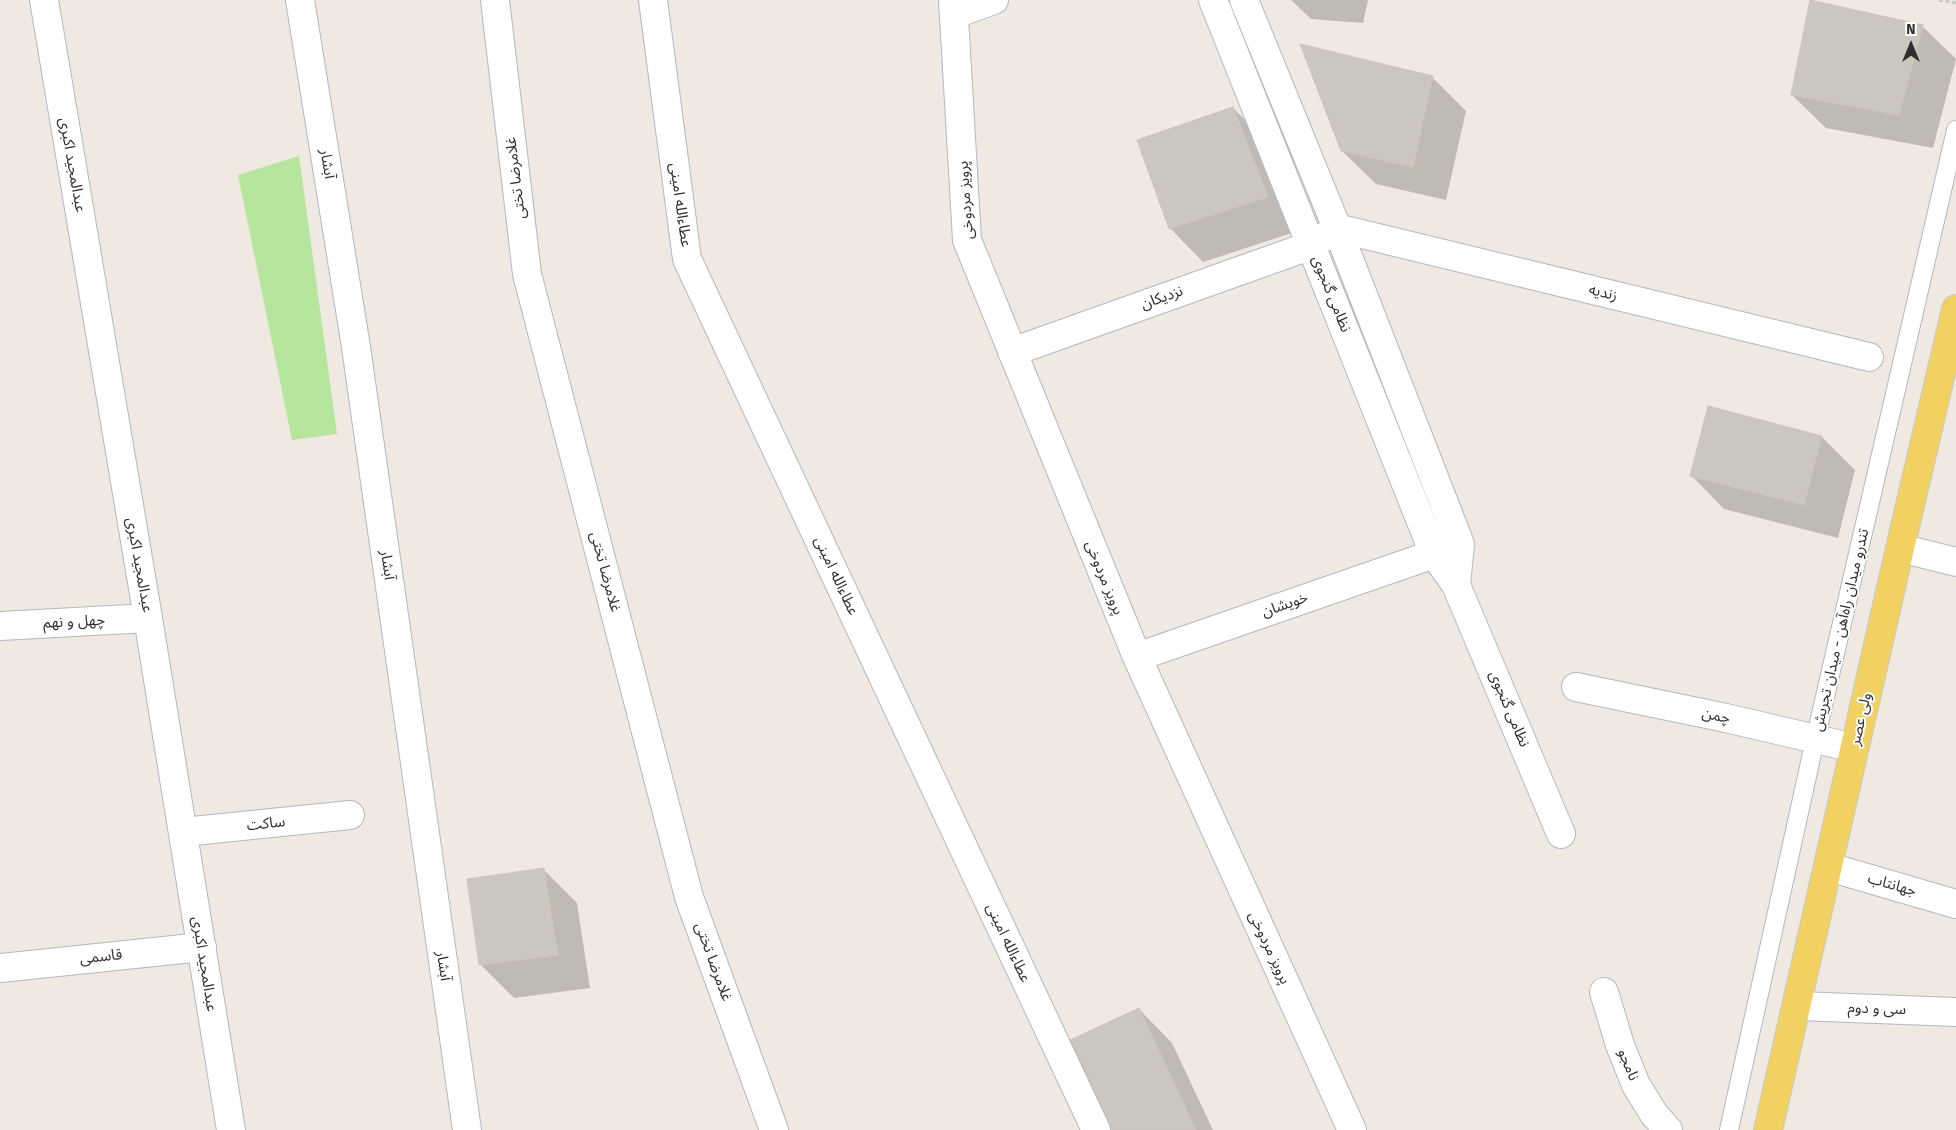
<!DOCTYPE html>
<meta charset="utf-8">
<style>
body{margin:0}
#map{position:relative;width:1956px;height:1130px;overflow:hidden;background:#efe9e1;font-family:"Fira Sans",sans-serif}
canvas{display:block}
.north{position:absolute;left:1886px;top:20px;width:50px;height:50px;-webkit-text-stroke:4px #fff;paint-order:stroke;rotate:0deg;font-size:14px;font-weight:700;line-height:20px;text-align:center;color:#2e2e2e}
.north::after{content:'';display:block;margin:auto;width:18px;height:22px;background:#2e2e2e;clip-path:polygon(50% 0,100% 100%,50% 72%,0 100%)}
</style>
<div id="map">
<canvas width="1956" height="1130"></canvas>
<div class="north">N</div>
</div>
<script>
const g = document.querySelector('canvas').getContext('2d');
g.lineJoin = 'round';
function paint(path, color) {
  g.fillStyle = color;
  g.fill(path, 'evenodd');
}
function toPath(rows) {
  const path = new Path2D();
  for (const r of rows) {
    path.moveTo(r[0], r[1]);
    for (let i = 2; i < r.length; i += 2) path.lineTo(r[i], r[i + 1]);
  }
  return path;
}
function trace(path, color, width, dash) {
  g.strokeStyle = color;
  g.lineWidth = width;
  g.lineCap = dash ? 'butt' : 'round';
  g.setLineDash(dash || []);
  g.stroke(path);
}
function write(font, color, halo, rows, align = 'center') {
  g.font = font + ' "Fira Sans","Noto Sans Arabic",sans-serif';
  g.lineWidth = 4;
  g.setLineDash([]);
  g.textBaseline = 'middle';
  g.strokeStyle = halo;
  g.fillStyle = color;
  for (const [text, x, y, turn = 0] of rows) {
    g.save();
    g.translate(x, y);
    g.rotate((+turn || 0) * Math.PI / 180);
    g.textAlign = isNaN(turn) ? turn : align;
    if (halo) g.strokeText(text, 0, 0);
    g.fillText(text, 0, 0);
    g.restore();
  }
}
paint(toPath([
 [299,156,337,434,292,440,238,175]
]), '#b6e59e');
paint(toPath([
 [1291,0,1368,0,1363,23,1311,19],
 [1922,26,1956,59,1933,148,1826,128,1792,95],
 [1432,77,1466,111,1446,200,1376,184,1342,151],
 [1233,108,1267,142,1301,230,1203,262,1170,228],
 [1708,408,1822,437,1855,470,1838,538,1724,509,1691,475],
 [543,869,577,903,590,988,514,998,481,965],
 [1139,1009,1172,1043,1213,1130,1113,1130]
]), '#0003');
const building = toPath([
 [1810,0,1923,25,1899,115,1791,95,1810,0],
 [1300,44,1433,76,1413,167,1341,151,1300,44],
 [1233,107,1268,197,1169,229,1137,140,1233,107],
 [1708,406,1822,436,1804,505,1690,476,1708,406],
 [544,868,558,955,479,965,467,879,544,868],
 [1139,1008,1196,1130,1112,1130,1070,1040,1139,1008]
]);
paint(building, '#cbc7bf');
trace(building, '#cbc5ba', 1);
const lane = toPath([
 [1729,1130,1815,740,1956,130]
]);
const street = toPath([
 [300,0,356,347,467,1130],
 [495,0,527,274,689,897,774,1130],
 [653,0,687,259,1096,1130],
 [953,0,967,240,1137,657,1352,1130],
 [955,14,994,0],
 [1012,352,1312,245,1337,228,1869,357],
 [1900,548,1956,562],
 [1456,585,1561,834],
 [0,626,148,618],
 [1137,657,1434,554],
 [1576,687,1726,718,1854,748],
 [183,832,350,815],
 [1829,867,1956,904],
 [0,968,202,947],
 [1604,992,1620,1045,1636,1085,1654,1114,1668,1130],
 [1798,1006,1956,1012]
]);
const secondary = toPath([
 [44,0,148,618,231,1130],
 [1213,0,1434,554,1456,585],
 [1244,0,1337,228,1460,544,1456,585]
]);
const primary = toPath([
 [1768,1130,1900,548,1956,309]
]);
trace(lane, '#b4b7c1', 20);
trace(street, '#b4b7c1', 30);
trace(secondary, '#b4b7c1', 30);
trace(primary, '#c9c9c9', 30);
trace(toPath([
 [1939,0,1956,3]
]), '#c9c9c9', 3, [4, 2.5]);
trace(lane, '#fff', 18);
trace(street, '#fff', 28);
trace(secondary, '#fff', 28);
trace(primary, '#f2d163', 28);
write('15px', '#2e2e2e', '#fff', [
 ["آبشار",327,164,81],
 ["عبدالمجید اکبری",72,165,80],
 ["غلامرضا تختی",516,178,-97],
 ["پرویز مردوخی",966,200,-94],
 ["عطاءالله امینی",680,205,82],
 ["زندیه",1603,293,14],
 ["نظامی گنجوی",1331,294,68],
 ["نزدیکان",1162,298,-20],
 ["عبدالمجید اکبری",139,565,80],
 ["آبشار",387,565,82],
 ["غلامرضا تختی",605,572,75],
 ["عطاءالله امینی",836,576,65],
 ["پرویز مردوخی",1104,578,68],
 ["خویشان",1285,605,-19],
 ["چهل و نهم",74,622,-3],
 ["تندرو میدان راه‌آهن - میدان تجریش",1841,630,-77],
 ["نظامی گنجوی",1509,709,67],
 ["چمن",1716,716,12],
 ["ولی عصر",1861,719,-77],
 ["ساکت",266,824,-6],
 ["جهانتاب",1892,885,16],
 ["عطاءالله امینی",1008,943,65],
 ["پرویز مردوخی",1269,948,65],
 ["قاسمی",101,957,-6],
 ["غلامرضا تختی",713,962,70],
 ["عبدالمجید اکبری",204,964,81],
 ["آبشار",443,966,82],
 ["سی و دوم",1877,1009,2],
 ["نامجو",1628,1065,68]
]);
</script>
